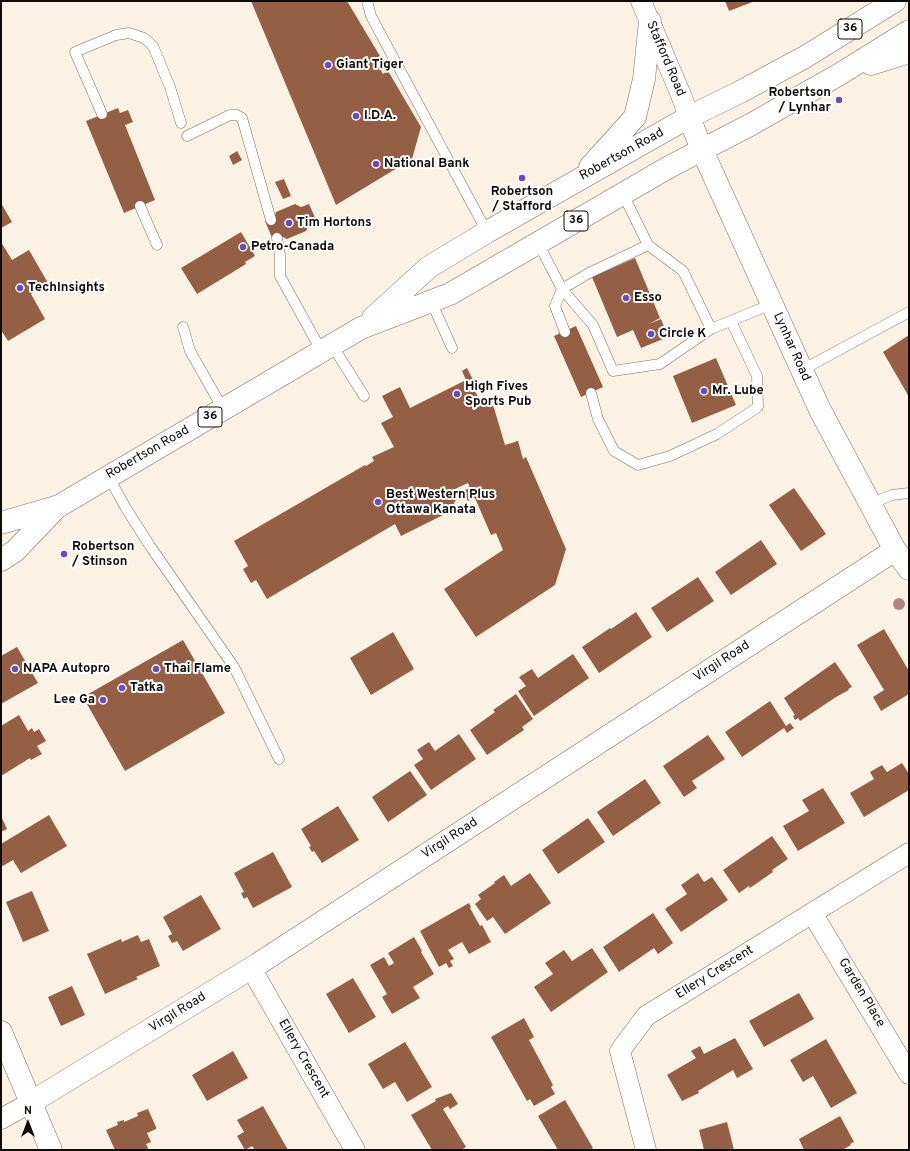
<!DOCTYPE html>
<style>
body{margin:0}
#map{position:relative;width:910px;height:1151px;overflow:hidden;background:#fcf2e4;font-family:Overpass,sans-serif}
canvas{display:block}
.frame{position:absolute;inset:0;border:2px solid #0e0b07;pointer-events:none}
.north{position:absolute;left:8px;top:1103px;width:40px;height:40px;-webkit-text-stroke:3px #fff;paint-order:stroke;rotate:0deg;font-size:11px;font-weight:700;line-height:16px;text-align:center;color:#0e0b07}
.north::after{content:'';display:block;margin:auto;width:14px;height:18px;background:#0e0b07;clip-path:polygon(50% 0,100% 100%,50% 72%,0 100%)}
</style>
<div id="map">
<canvas width="910" height="1151"></canvas>
<div class="frame"></div>
<div class="north">N</div>
</div>
<script>
const g = document.querySelector('canvas').getContext('2d');
g.lineJoin = 'round';
function paint(path, color) {
  g.fillStyle = color;
  g.fill(path, 'evenodd');
}
function toPath(rows) {
  const path = new Path2D();
  for (const r of rows) {
    path.moveTo(r[0], r[1]);
    for (let i = 2; i < r.length; i += 2) path.lineTo(r[i], r[i + 1]);
  }
  return path;
}
function trace(path, color, width, dash) {
  g.strokeStyle = color;
  g.lineWidth = width;
  g.lineCap = dash ? 'butt' : 'round';
  g.setLineDash(dash || []);
  g.stroke(path);
}
function write(font, color, halo, rows, align = 'center') {
  g.font = font + ' Overpass,sans-serif';
  g.lineWidth = 4;
  g.setLineDash([]);
  g.textBaseline = 'middle';
  g.strokeStyle = halo;
  g.fillStyle = color;
  for (const [text, x, y, turn = 0] of rows) {
    g.save();
    g.translate(x, y);
    g.rotate((+turn || 0) * Math.PI / 180);
    g.textAlign = isNaN(turn) ? turn : align;
    if (halo) g.strokeText(text, 0, 0);
    g.fillText(text, 0, 0);
    g.restore();
  }
}
paint(toPath([
 [251,1,347,1,380,56,374,59,383,74,388,71,421,127,412,159,336,205],
 [725,1,755,1,729,11],
 [118,108,120,113,128,110,133,122,125,125,155,200,124,213,86,121],
 [237,151,242,160,233,165,229,156],
 [284,179,291,196,283,199,275,182],
 [1,203,12,222,1,228],
 [295,204,301,207,309,204,317,222,309,225,306,231,287,239,281,236,273,240,265,221,274,218,276,212],
 [241,232,255,256,245,262,246,264,197,294,181,268],
 [1,242,12,260,29,250,48,283,31,294,45,319,8,341,1,330],
 [635,258,660,318,649,324,661,319,668,337,641,348,633,330,617,337,592,277],
 [576,326,603,387,581,397,554,336],
 [909,335,909,397,883,352],
 [716,358,736,405,692,423,673,376],
 [467,368,477,388,474,389,483,407,491,403,494,408,505,445,518,441,523,459,526,457,566,549,555,585,476,637,444,589,503,550,496,533,491,535,475,498,468,501,463,491,470,488,468,483,455,489,457,492,458,497,454,503,457,508,401,536,395,524,267,599,256,580,251,583,243,569,248,566,234,541,365,465,366,466,374,461,372,457,394,447,381,423,393,417,382,396,400,387,410,408,466,380,462,371],
 [794,488,826,534,801,551,769,505],
 [761,540,777,564,731,595,715,572],
 [698,577,714,601,667,632,651,608],
 [636,612,652,637,599,673,582,647,610,628,611,629],
 [884,629,909,671,909,694,881,711,873,697,884,690,857,645],
 [393,632,414,669,371,695,350,658],
 [183,640,225,713,125,771,83,697],
 [17,647,38,683,1,704,1,656],
 [573,654,589,678,534,716,518,691,526,686,519,677,532,669,538,678],
 [835,662,852,687,848,689,849,690,836,697,800,721,798,718,795,720,793,716,795,715,784,698],
 [516,694,533,719,522,727,524,730,487,755,470,730,495,712,493,710],
 [770,701,786,726,790,723,794,728,787,733,784,728,742,757,725,732],
 [19,715,28,731,32,728,34,732,39,729,46,741,37,746,42,754,31,760,30,758,1,776,1,726],
 [459,734,476,759,431,790,414,765,423,759,417,750,429,742,435,751],
 [708,735,725,759,692,781,697,788,684,797,663,766],
 [902,763,909,774,909,790,864,817,850,793,874,779,870,772,882,765,887,772],
 [410,771,427,795,388,822,372,797],
 [645,779,661,803,613,836,597,812],
 [823,788,845,823,798,851,783,826,809,811,802,800],
 [338,806,359,840,322,863,314,851,312,852,309,847,311,846,301,829],
 [49,815,67,846,21,873,13,860,1,867,1,844],
 [1,816,7,829,1,832],
 [588,818,605,842,558,874,542,850],
 [772,836,788,859,772,870,773,872,750,888,749,886,739,893,723,870],
 [273,852,292,887,253,908,247,897,244,899,241,893,244,892,234,873],
 [530,873,551,903,505,934,493,917,487,921,475,904,481,899,478,895,495,883,494,882,504,875,511,886],
 [698,873,704,882,712,877,728,900,681,932,665,909,687,894,681,885],
 [32,891,49,931,23,942,6,902],
 [201,895,221,929,183,951,177,941,172,943,168,936,172,934,163,917],
 [469,903,471,907,470,908,480,926,482,925,491,942,469,954,462,942,448,950,454,959,450,961,453,966,449,968,446,963,439,967,420,931],
 [653,913,673,943,658,954,654,948,619,972,603,947],
 [138,935,141,942,149,939,160,966,136,977,138,979,105,994,87,954,121,939,122,942],
 [414,937,422,951,421,952,434,974,413,987,420,998,392,1014,382,997,387,994,370,965,384,957,389,966,394,963,388,953],
 [592,948,608,972,551,1012,534,987,553,974,545,963,564,950,572,961],
 [353,978,376,1017,349,1033,326,994],
 [72,986,85,1015,61,1026,48,997],
 [799,993,814,1019,764,1047,749,1021],
 [524,1018,534,1037,529,1040,553,1085,551,1087,555,1094,534,1106,530,1099,527,1101,491,1037],
 [735,1038,753,1069,737,1078,733,1070,698,1091,699,1093,682,1101,667,1075,696,1058,691,1051,700,1046,704,1054],
 [826,1039,857,1093,831,1108,813,1076,803,1082,790,1060],
 [405,1042,432,1087,407,1102,395,1082,383,1089,368,1064],
 [233,1051,248,1078,207,1101,192,1075],
 [451,1093,458,1104,450,1109,448,1106,443,1109,466,1147,461,1150,432,1150,411,1115,436,1101,435,1099],
 [565,1100,593,1148,590,1150,558,1150,538,1116],
 [263,1106,288,1150,255,1150,252,1146,245,1150,237,1136,244,1132,237,1120],
 [148,1109,156,1127,156,1129,147,1133,151,1142,146,1144,149,1150,115,1150,106,1130,118,1125,117,1122,124,1120,124,1122,138,1116,137,1113],
 [840,1116,854,1142,850,1144,851,1145,842,1150,804,1150,799,1139],
 [727,1122,734,1150,704,1150,699,1130]
]), '#945f45');
const lane = toPath([
 [367,1,371,16,487,232],
 [102,114,75,52,116,35,129,33,144,38,153,46,170,87,181,123],
 [187,136,230,115,237,115,242,118,271,220],
 [623,194,648,245],
 [140,206,157,245],
 [277,238,280,255,280,276,322,352],
 [538,243,562,289,589,273,648,245,683,271,711,329,772,304],
 [431,301,452,348],
 [183,327,190,351,223,409],
 [565,332,555,306,562,289,593,325,613,371,660,364,711,329],
 [332,345,364,396],
 [802,370,909,312],
 [591,393,598,419,614,451,638,465,670,456,717,434,758,407,757,376,731,321],
 [108,476,127,510,150,546,234,667,279,759],
 [870,504,892,495,909,493]
]);
const street = toPath([
 [641,1,681,95,689,117],
 [812,913,909,1074],
 [251,968,355,1150],
 [1,1119,30,1103],
 [646,1150,620,1051,646,1016,909,853]
]);
const secondary = toPath([
 [689,117,702,150,820,410,895,550,909,569],
 [1,1032,51,1150],
 [30,1103,258,964,895,550]
]);
const primary = toPath([
 [871,64,909,52],
 [590,167,635,117,644,79,650,21],
 [373,318,429,267,487,232,689,117,740,92,805,57,895,1],
 [1,523,59,506,361,328,450,294,669,167,750,125,840,74,909,31],
 [1,560,15,551,58,506]
]);
trace(lane, '#786f63', 11);
trace(street, '#786f63', 21);
trace(secondary, '#786f63', 23);
trace(primary, '#786f63', 23);
trace(lane, '#fff', 10);
trace(street, '#fff', 20);
trace(secondary, '#fff', 22);
trace(primary, '#fff', 22);
g.fillStyle = '#b38381';
for (const [x, y] of [
 [899,604]
]) {
  g.beginPath();
  g.arc(x, y, 6, 0, 2 * Math.PI);
  g.fill();
}
for (const [x, y, r, color] of [
 [328,65,4,"#674bc4"],
 [839,100,4,"#674bc4"],
 [356,116,4,"#674bc4"],
 [376,164,4,"#674bc4"],
 [522,178,4,"#674bc4"],
 [289,223,4,"#674bc4"],
 [243,247,4,"#674bc4"],
 [20,288,4,"#674bc4"],
 [626,298,4,"#674bc4"],
 [651,334,4,"#674bc4"],
 [704,391,4,"#674bc4"],
 [457,394,4,"#674bc4"],
 [378,502,4,"#674bc4"],
 [64,554,4,"#674bc4"],
 [15,669,4,"#674bc4"],
 [156,669,4,"#674bc4"],
 [122,688,4,"#674bc4"],
 [103,700,4,"#674bc4"]
]) {
  const dot = new Path2D();
  dot.arc(x, y, r, 0, 2 * Math.PI);
  g.fillStyle = color;
  g.fill(dot);
  trace(dot, '#fff', 1.5);
}
for (const [x, y, w] of [
 [850,29,24],
 [576,221,24],
 [210,417,24]
]) {
  const box = new Path2D();
  box.roundRect(x - w / 2, y - 10, w, 20, 3);
  g.fillStyle = '#fff';
  g.fill(box);
  trace(box, '#0e0b07', 1);
}
write('bold 12px', '#0e0b07', null, [
 ["36",850,29],
 ["36",576,221],
 ["36",210,417]
]);
write('13px', '#0e0b07', '#fff', [
 ["Stafford Road",665,59,67],
 ["Robertson Road",622,155,-29],
 ["Lynhar Road",791,347,66],
 ["Robertson Road",148,453,-30],
 ["Virgil Road",722,662,-33],
 ["Virgil Road",450,839,-33],
 ["Ellery Crescent",715,973,-32],
 ["Garden Place",861,993,59],
 ["Virgil Road",178,1013,-32],
 ["Ellery Crescent",303,1059,60]
]);
write('bold 13px', '#0e0b07', '#fff', [
 ["Giant Tiger",336,65],
 ["Robertson",831,93,"right"],
 ["/ Lynhar",831,108,"right"],
 ["I.D.A.",364,116],
 ["National Bank",384,164],
 ["Robertson",522,192,"center"],
 ["/ Stafford",522,207,"center"],
 ["Tim Hortons",297,223],
 ["Petro-Canada",251,247],
 ["TechInsights",28,288],
 ["Esso",634,298],
 ["Circle K",659,334],
 ["High Fives",465,387],
 ["Sports Pub",465,402],
 ["Mr. Lube",712,391],
 ["Best Western Plus",386,495],
 ["Ottawa Kanata",386,510],
 ["Robertson",72,547],
 ["/ Stinson",72,562],
 ["NAPA Autopro",23,669],
 ["Thai Flame",164,669],
 ["Tatka",130,688],
 ["Lee Ga",95,700,"right"]
], 'left');
</script>
